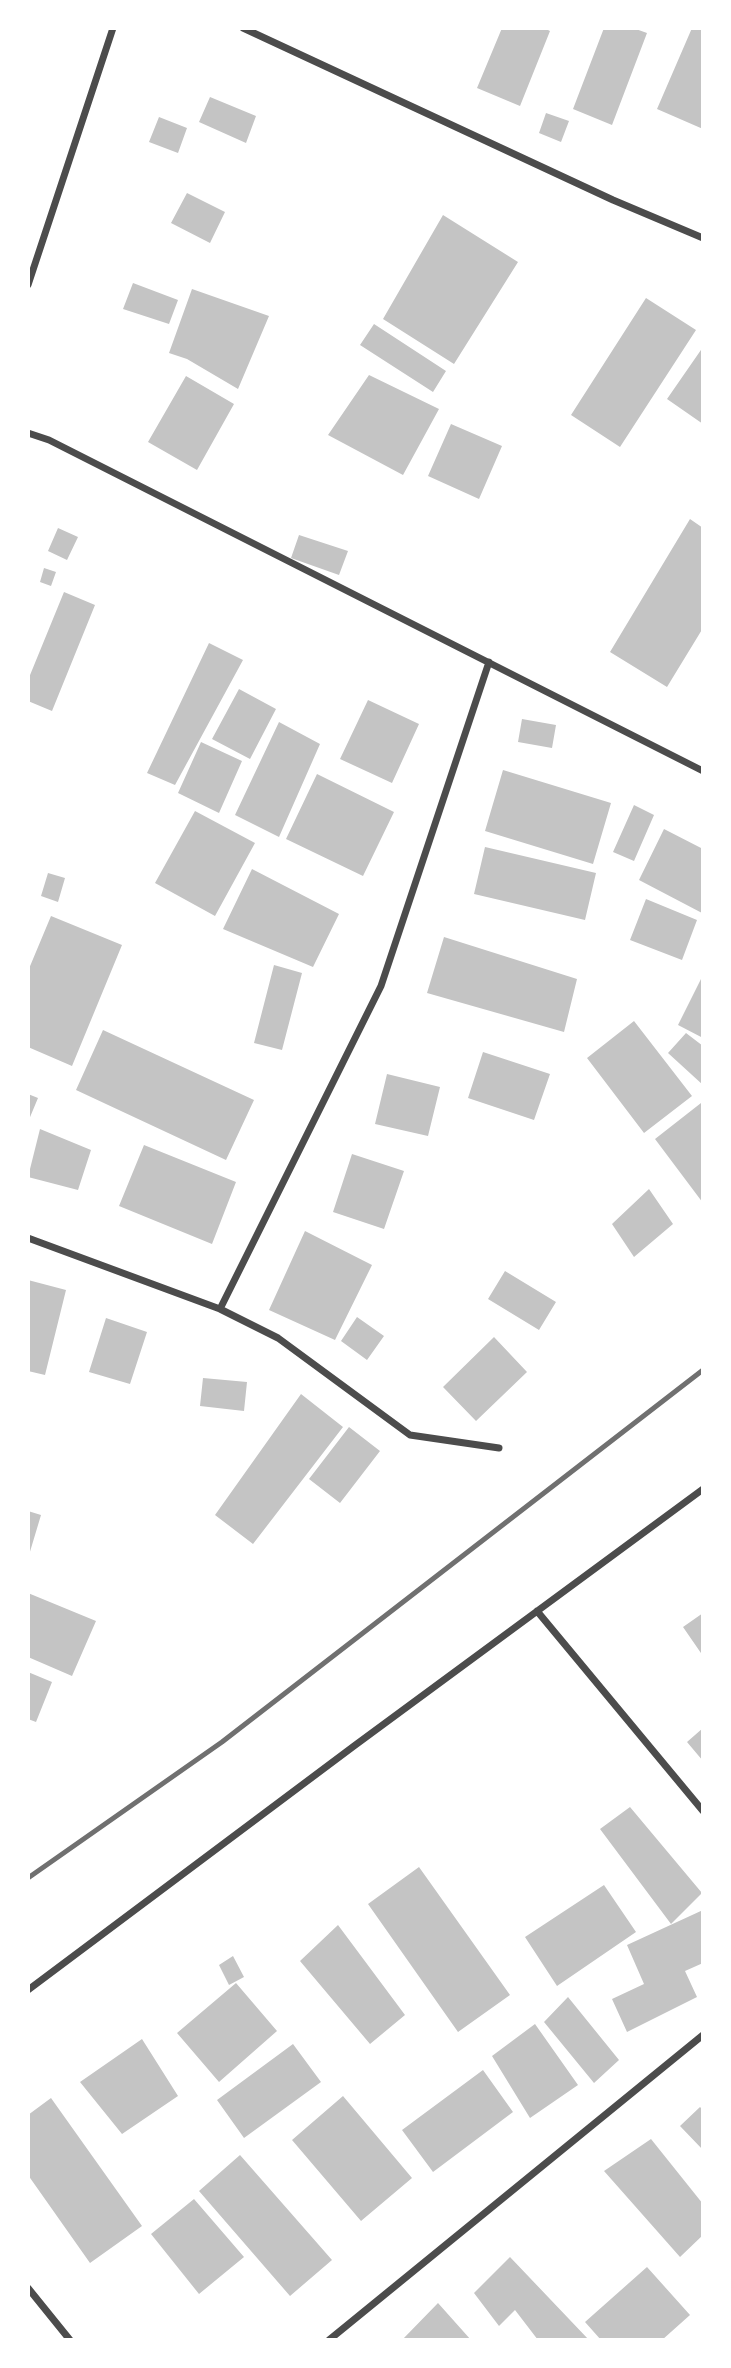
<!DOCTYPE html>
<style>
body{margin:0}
#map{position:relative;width:731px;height:2368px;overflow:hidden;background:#fff;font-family:Helvetica,sans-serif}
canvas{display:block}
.frame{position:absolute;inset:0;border:30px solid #fff;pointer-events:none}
</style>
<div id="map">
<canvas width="731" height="2368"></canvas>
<div class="frame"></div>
</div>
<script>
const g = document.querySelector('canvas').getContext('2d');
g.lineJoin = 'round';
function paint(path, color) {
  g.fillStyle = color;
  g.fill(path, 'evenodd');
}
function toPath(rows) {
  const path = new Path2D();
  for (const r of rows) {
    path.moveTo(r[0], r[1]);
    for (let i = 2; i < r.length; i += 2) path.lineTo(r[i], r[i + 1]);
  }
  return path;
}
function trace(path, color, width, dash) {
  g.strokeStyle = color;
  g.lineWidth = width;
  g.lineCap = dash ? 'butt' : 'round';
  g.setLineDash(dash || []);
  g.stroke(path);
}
paint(toPath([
 [502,28,544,28,550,31,520,106,477,88],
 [604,28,633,28,647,33,612,125,573,109],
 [692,28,703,28,703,129,657,109],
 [210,97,256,116,246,143,199,122],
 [546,113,569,121,561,142,539,133],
 [159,117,187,128,178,153,149,142],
 [187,193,225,212,210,243,171,223],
 [443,215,518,262,454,364,383,319],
 [133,283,178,300,169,324,123,309],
 [192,289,269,316,238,389,187,359,169,353],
 [646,298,696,330,620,447,571,415],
 [374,324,446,371,433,392,360,345],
 [703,347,703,424,667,399],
 [369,375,439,409,403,475,328,435],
 [186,376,234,404,197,470,148,442],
 [451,424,502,446,479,499,428,476],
 [690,519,703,528,703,628,667,687,610,652],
 [58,528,78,537,67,560,48,551],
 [299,535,348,551,339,575,291,558],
 [44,568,56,572,51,586,40,582],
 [64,592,95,605,52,711,28,701,28,680],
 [209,643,243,660,175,785,147,773],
 [239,689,276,709,250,759,212,739],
 [368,700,419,724,392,783,340,759],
 [522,719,556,725,552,748,518,742],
 [279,722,320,744,279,837,235,815],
 [201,742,242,761,219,813,178,793],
 [503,770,611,803,593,864,485,831],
 [317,774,394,812,363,876,286,839],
 [634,805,654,815,634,861,613,852],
 [195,811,255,843,215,916,155,883],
 [664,829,703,849,702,913,639,880],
 [485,847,596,873,585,920,474,894],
 [252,869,339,914,313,967,223,929],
 [48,873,65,878,58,902,41,896],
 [646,899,697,920,682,960,630,940],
 [51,916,122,945,72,1066,28,1047,28,971],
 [444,937,577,979,564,1032,427,993],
 [274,965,302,973,282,1050,254,1043],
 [703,975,703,1038,678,1025],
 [634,1021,692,1096,644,1133,587,1058],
 [103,1030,254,1100,226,1160,76,1090],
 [686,1033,703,1046,703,1085,668,1053],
 [483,1052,550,1074,534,1120,468,1098],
 [387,1074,440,1087,428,1136,375,1124],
 [28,1094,38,1098,28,1122],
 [701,1103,703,1105,703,1203,655,1139],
 [40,1129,91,1150,78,1190,28,1177],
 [144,1145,236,1182,212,1244,119,1206],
 [352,1154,404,1171,384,1229,333,1212],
 [649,1189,673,1224,634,1257,612,1224],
 [305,1231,372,1265,335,1340,269,1310],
 [505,1271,556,1302,539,1330,488,1299],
 [28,1280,66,1290,45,1375,28,1371],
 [357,1317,384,1336,367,1360,341,1341],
 [106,1318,147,1332,130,1384,89,1372],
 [494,1337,527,1372,476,1421,443,1387],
 [203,1378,247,1382,244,1411,200,1406],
 [301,1394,343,1427,253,1544,215,1515],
 [349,1427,380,1451,340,1503,309,1479],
 [28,1511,41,1515,29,1555,28,1555],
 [28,1593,96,1621,72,1676,28,1657],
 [703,1613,703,1656,683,1627],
 [28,1672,52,1682,36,1722,28,1719],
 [703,1728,703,1761,687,1742],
 [630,1807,702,1893,671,1924,600,1829],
 [419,1867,510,1995,458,2032,368,1904],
 [604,1885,636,1932,557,1986,525,1937],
 [703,1910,703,1963,685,1971,697,1997,627,2032,612,1999,644,1984,627,1945],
 [338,1925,405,2015,370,2044,300,1961],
 [233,1956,244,1977,229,1985,219,1965],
 [236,1983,277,2031,219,2082,177,2033],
 [568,1997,619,2060,594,2083,544,2022],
 [535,2024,578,2085,530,2118,492,2056],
 [142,2039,178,2096,122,2134,80,2082],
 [293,2044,321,2082,244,2138,217,2100],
 [483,2070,513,2112,433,2172,402,2130],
 [343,2096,412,2178,361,2221,292,2140],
 [51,2098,142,2226,90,2263,28,2175,28,2115],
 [700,2107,703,2110,703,2150,680,2126],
 [651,2139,703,2204,703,2235,680,2257,604,2171],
 [240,2155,332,2260,290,2296,199,2191],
 [194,2199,244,2257,199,2294,151,2234],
 [510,2257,589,2340,538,2340,515,2310,499,2326,474,2293],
 [647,2267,690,2315,662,2340,601,2340,585,2322],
 [438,2303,471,2340,402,2340]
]), '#c4c4c4');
trace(toPath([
 [243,28,613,200,703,238],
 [28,285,113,28],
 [28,433,49,440,703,771],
 [28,1238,220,1309,278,1338,410,1435,499,1448],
 [220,1309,381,986,489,662],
 [537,1611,703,1811],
 [28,1990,354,1746,703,1489],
 [28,2288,70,2340],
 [329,2340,703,2035]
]), '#4c4c4c', 7);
trace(toPath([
 [28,1878,222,1742,703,1370]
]), '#707070', 5);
</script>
